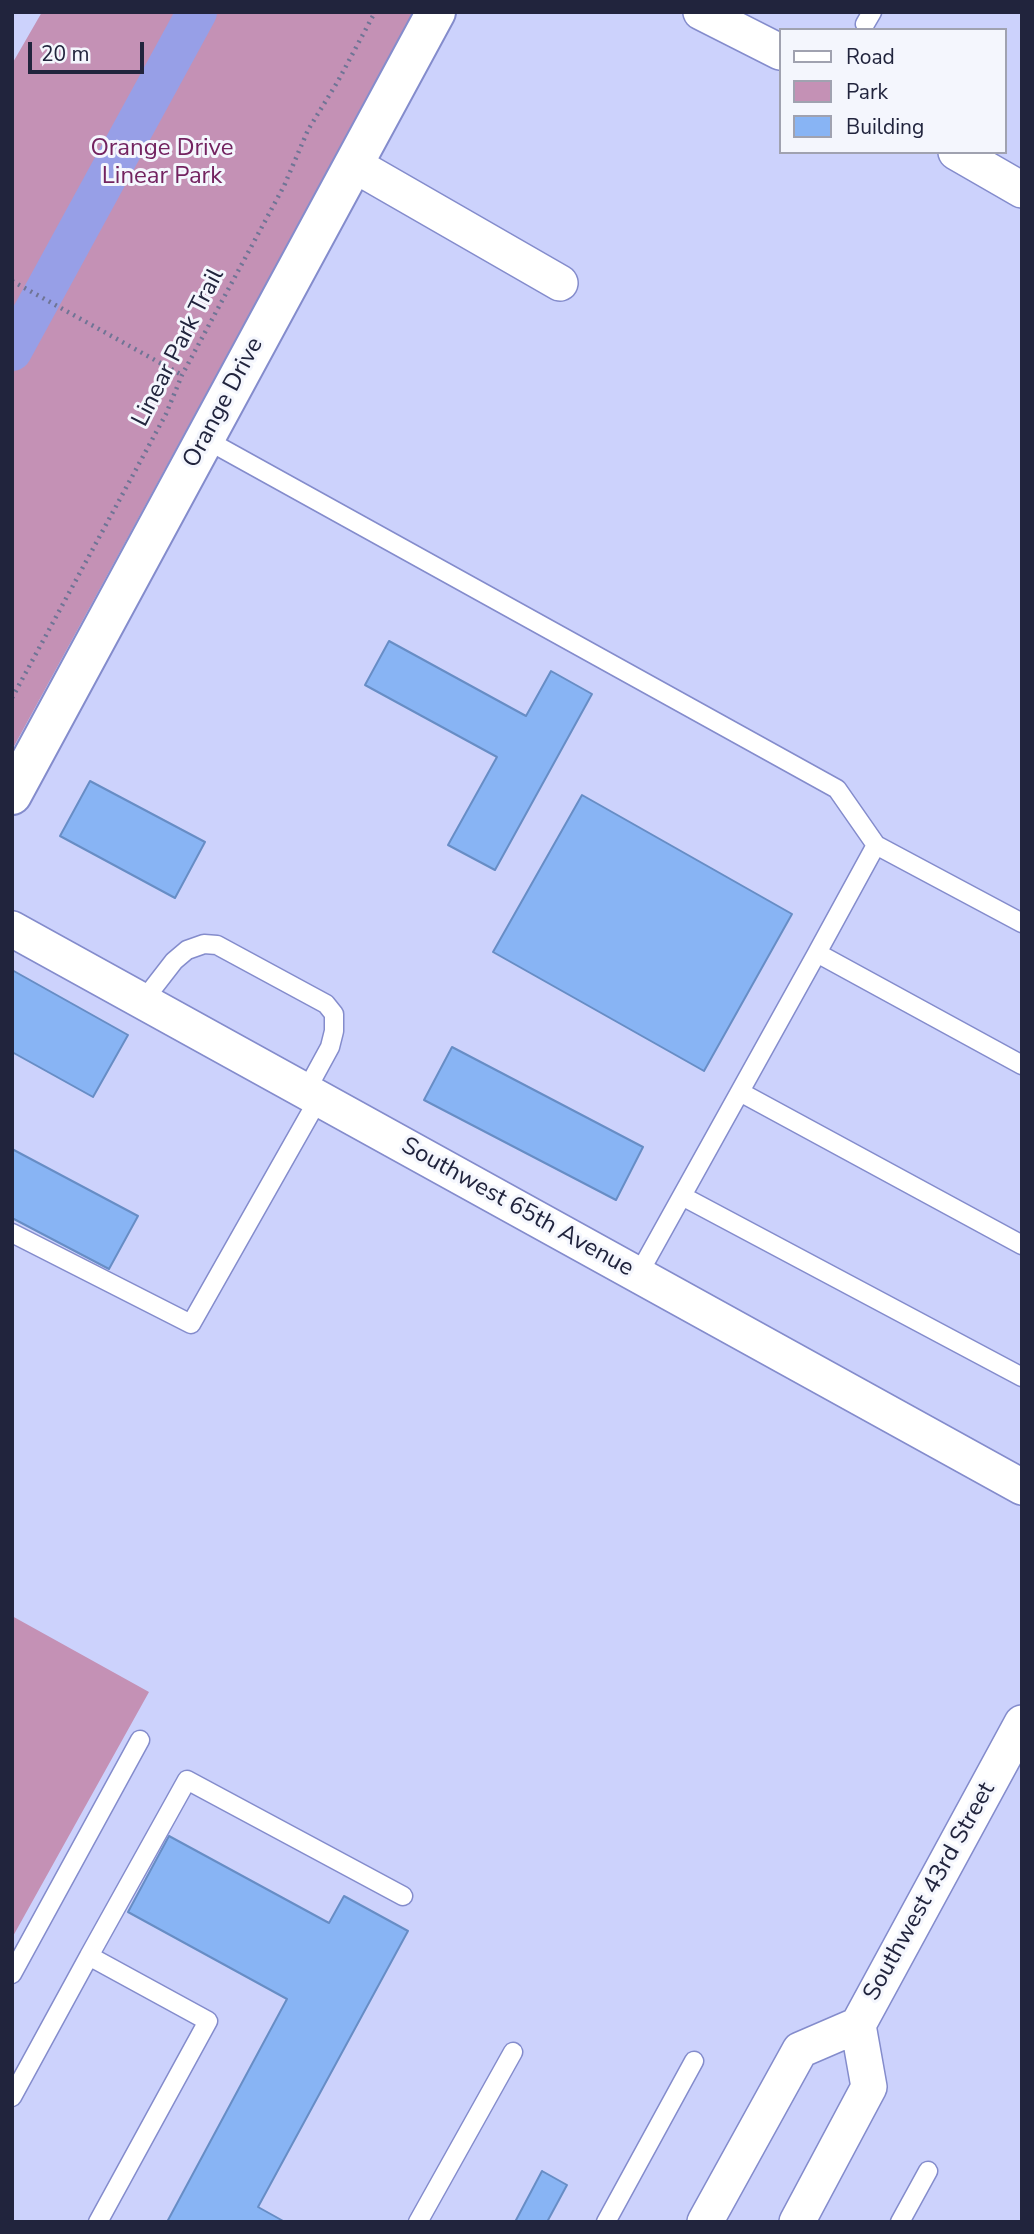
<!DOCTYPE html>
<style>
body{margin:0}
#map{position:relative;width:1034px;height:2234px;overflow:hidden;background:#ccd2fc;font-family:"Nunito Sans",sans-serif}
canvas{display:block}
.frame{position:absolute;inset:0;border:14px solid #21243d;pointer-events:none}
.legend{position:absolute;left:779px;top:28px;width:228px;height:126px;box-sizing:border-box;background:#f4f6fd;border:2px solid #a0a2b0;margin:0;padding:9px 12px;list-style:none;font-size:21px;color:#21243d}
.legend li{display:flex;align-items:center;gap:14px;height:35px}
.legend b{width:35px;border:2px solid #a0a2b0}
.scale{position:absolute;left:28px;top:42px;width:116px;height:32px;box-sizing:border-box;border:4px solid #21243d;border-top:0;padding-left:9px;font-size:21px;line-height:24px;white-space:nowrap;color:#21243d;-webkit-text-stroke:5px #f4f6fd;paint-order:stroke}
</style>
<div id="map">
<canvas width="1034" height="2234"></canvas>
<div class="frame"></div>
<ul class="legend">
<li><b style="height:9px;background:#fff"></b>Road</li>
<li><b style="height:19px;background:#c491b5"></b>Park</li>
<li><b style="height:19px;background:#88b4f4"></b>Building</li>
</ul>
<div class="scale">20 m</div>
</div>
<script>
const g = document.querySelector('canvas').getContext('2d');
g.lineJoin = 'round';
function paint(path, color) {
  g.fillStyle = color;
  g.fill(path, 'evenodd');
}
function toPath(rows) {
  const path = new Path2D();
  for (const r of rows) {
    path.moveTo(r[0], r[1]);
    for (let i = 2; i < r.length; i += 2) path.lineTo(r[i], r[i + 1]);
  }
  return path;
}
function trace(path, color, width, dash) {
  g.strokeStyle = color;
  g.lineWidth = width;
  g.lineCap = dash ? 'butt' : 'round';
  g.setLineDash(dash || []);
  g.stroke(path);
}
function write(font, color, halo, rows, align = 'center') {
  g.font = font + ' "Nunito Sans",sans-serif';
  g.lineWidth = 6;
  g.setLineDash([]);
  g.textBaseline = 'middle';
  g.strokeStyle = halo;
  g.fillStyle = color;
  for (const [text, x, y, turn = 0] of rows) {
    g.save();
    g.translate(x, y);
    g.rotate((+turn || 0) * Math.PI / 180);
    g.textAlign = isNaN(turn) ? turn : align;
    if (halo) g.strokeText(text, 0, 0);
    g.fillText(text, 0, 0);
    g.restore();
  }
}
paint(toPath([
 [42,12,414,12,12,750,12,64],
 [12,1616,149,1692,12,1938]
]), '#c491b5');
trace(toPath([
 [12,351,197,12]
]), '#979fe7', 40);
const building = toPath([
 [389,641,526,716,551,671,592,694,495,870,448,845,497,757,365,685,389,641],
 [90,781,205,842,175,898,60,836,90,781],
 [582,795,792,914,704,1071,493,952,582,795],
 [12,970,128,1035,93,1097,12,1052,12,970],
 [452,1047,643,1147,616,1200,424,1100,452,1047],
 [12,1149,138,1216,109,1269,12,1218,12,1149],
 [169,1836,329,1923,344,1896,408,1931,258,2207,285,2222,167,2222,287,1999,128,1912,169,1836],
 [542,2171,567,2185,547,2222,515,2222,542,2171]
]);
paint(building, '#88b4f4');
trace(building, '#678dc5', 2);
const service = toPath([
 [865,24,872,12],
 [205,439,837,789,876,845,1022,923],
 [817,953,876,845],
 [143,1001,174,961,187,950,204,944,217,945,326,1004,334,1014,334,1031,330,1047,306,1091],
 [740,1092,1022,1245],
 [682,1196,1022,1377],
 [12,1233,191,1324,319,1098],
 [638,1275,817,953,1022,1065],
 [89,1956,187,1780,403,1896],
 [12,1974,140,1740],
 [12,2097,89,1956,208,2021,98,2222],
 [418,2222,513,2052],
 [606,2222,694,2061],
 [900,2222,928,2171]
]);
const minor = toPath([
 [701,12,780,52],
 [956,152,1022,190],
 [353,164,560,283],
 [12,929,1022,1487],
 [705,2222,800,2050,858,2025,1022,1723],
 [797,2222,869,2087,858,2025]
]);
const tertiary = toPath([
 [12,795,436,12]
]);
trace(service, '#848ccc', 21);
trace(minor, '#848ccc', 38);
trace(tertiary, '#848ccc', 42);
trace(toPath([
 [12,281,182,375],
 [12,698,166,414,182,375,284,186,308,130,338,81,375,12]
]), '#6f7495', 4.5, [2, 5]);
trace(service, '#fff', 18);
trace(minor, '#fff', 35);
trace(tertiary, '#fff', 38);
write('24px', '#732360', '#f4f6fd', [
 ["Orange Drive",162,149],
 ["Linear Park",162,177]
]);
write('24px', '#21243d', '#f4f6fd', [
 ["Linear Park Trail",179,348,-63],
 ["Orange Drive",224,403,-62],
 ["Southwest 65th Avenue",517,1208,29],
 ["Southwest 43rd Street",930,1892,-61]
]);
</script>
